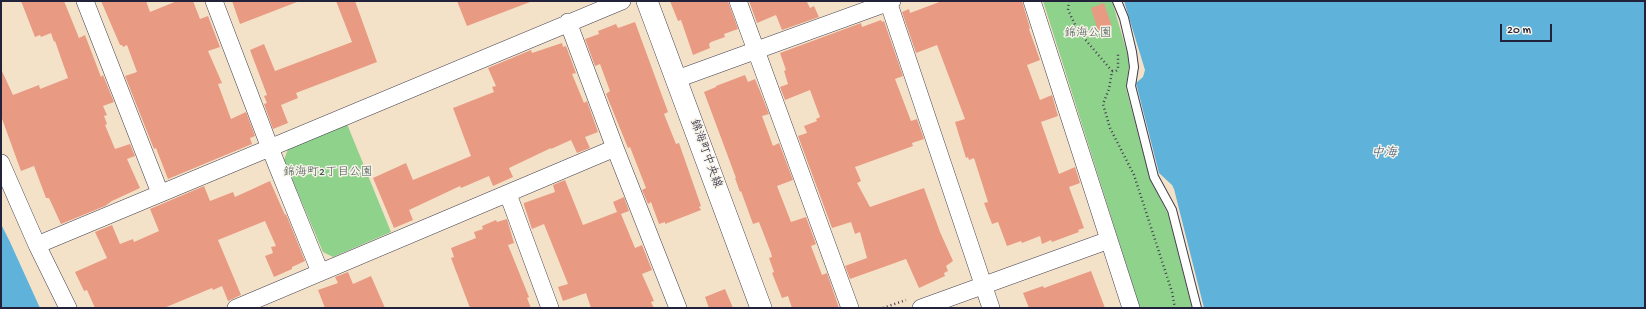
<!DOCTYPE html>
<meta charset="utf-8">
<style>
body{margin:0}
#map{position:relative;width:1646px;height:309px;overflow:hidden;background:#f4e2c8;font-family:"Gochi Hand",sans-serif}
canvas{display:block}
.frame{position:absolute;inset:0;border:2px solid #22223b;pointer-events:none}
.scale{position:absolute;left:1500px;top:24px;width:52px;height:18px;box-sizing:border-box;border:2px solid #22223b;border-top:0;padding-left:5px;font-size:12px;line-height:14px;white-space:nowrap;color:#22223b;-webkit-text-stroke:3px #f7f3e8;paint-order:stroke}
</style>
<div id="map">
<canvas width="1646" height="309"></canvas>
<div class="frame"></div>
<div class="scale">20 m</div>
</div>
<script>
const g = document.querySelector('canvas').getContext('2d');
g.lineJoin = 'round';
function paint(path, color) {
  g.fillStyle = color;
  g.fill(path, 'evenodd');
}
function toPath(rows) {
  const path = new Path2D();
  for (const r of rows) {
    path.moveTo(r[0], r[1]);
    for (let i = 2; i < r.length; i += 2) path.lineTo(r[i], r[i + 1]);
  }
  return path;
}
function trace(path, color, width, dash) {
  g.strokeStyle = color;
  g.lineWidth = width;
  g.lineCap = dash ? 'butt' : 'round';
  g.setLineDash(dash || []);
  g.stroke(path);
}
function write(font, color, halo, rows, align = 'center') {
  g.font = font + ' "Gochi Hand","Klee One",sans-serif';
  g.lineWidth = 3;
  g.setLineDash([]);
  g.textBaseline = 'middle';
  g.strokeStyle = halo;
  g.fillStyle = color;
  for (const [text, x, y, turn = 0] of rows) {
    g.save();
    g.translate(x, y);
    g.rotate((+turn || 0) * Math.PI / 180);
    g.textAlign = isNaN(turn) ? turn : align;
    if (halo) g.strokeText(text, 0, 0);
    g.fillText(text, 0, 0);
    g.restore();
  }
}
paint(toPath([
 [1043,1,1112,1,1128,56,1129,66,1126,88,1150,179,1168,214,1192,308,1140,308],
 [347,124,391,232,333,257,323,252,284,160,288,149]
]), '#8fd28b');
paint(toPath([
 [1124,1,1645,1,1645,308,1204,308,1174,189,1172,185,1159,173,1136,83,1143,77,1145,70],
 [1,224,10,242,40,308,1,308]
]), '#5fb3db');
paint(toPath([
 [21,1,64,1,79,38,85,35,101,77,103,75,114,102,103,106,107,115,104,116,107,124,105,125,115,149,130,144,135,156,127,159,140,188,112,201,105,206,61,224,49,198,46,198,34,166,21,171,1,116,1,69,13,95,39,85,40,89,68,78,55,41,54,42,51,33,41,37,40,35,35,37],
 [101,1,146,1,150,12,177,1,193,1,200,19,208,16,220,47,208,51,222,83,218,84,231,119,246,112,255,136,250,138,252,144,168,179,156,148,154,149,125,76,137,72,127,45,123,47,122,45,120,45],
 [232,1,297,1,297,2,240,24],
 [336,1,355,1,377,62,296,93,298,98,281,105,288,123,273,129,264,104,267,103,264,96,267,95,250,50,264,44,275,71,352,42],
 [457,1,529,1,530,2,467,26],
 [670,1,728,1,738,29,724,34,725,37,711,42,709,44,710,48,693,55,681,20,678,21],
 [749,1,810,1,807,2,810,8,814,6,819,17,782,30,776,15,757,23],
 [942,1,1022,1,1030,28,1029,29,1040,60,1027,65,1040,100,1052,95,1058,116,1041,122,1059,174,1075,167,1080,183,1069,187,1084,228,1078,230,1079,232,1052,242,1051,240,1042,244,1040,236,1022,243,1021,241,1007,246,998,222,992,224,984,203,988,202,974,158,969,160,968,157,966,158,955,122,965,119,937,45,916,53,902,12,909,9,910,13],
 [1104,3,1112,27,1098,31,1091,8],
 [881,20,882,22,884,21,903,76,895,79,911,121,917,119,924,139,912,143,913,146,855,167,861,181,857,183,870,207,924,188,940,232,953,261,946,266,948,271,944,273,945,276,919,288,906,259,850,279,845,266,867,258,860,232,855,234,851,222,832,228,798,136,807,133,804,126,817,121,816,119,820,117,810,90,785,100,780,87,788,84,784,71,786,70,780,53,861,23,862,27],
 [635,22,668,112,664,114,676,144,679,143,701,206,699,207,701,210,665,224,665,222,659,224,651,202,648,204,642,190,646,188,630,147,628,148,606,94,610,91,600,64,595,66,585,39,599,34,598,31,616,24,618,28],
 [562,43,563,47,566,46,576,73,572,74,584,103,587,101,598,132,585,137,590,148,577,153,571,140,551,149,551,148,509,168,513,177,493,186,489,176,461,188,460,186,409,210,413,220,394,228,373,178,406,163,413,180,471,156,453,108,494,92,492,87,496,86,488,68,531,50,532,53],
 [745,75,748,82,755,79,760,91,769,114,762,116,773,146,779,143,793,180,777,186,791,222,806,217,816,244,811,246,822,275,827,273,839,308,792,308,788,296,782,298,772,273,774,272,769,258,772,257,771,253,759,222,753,224,741,191,740,192,735,178,736,178,704,92,716,87,716,86],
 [565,180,583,225,617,212,613,202,624,197,629,211,621,214,635,248,642,245,652,270,642,274,654,301,651,302,654,308,591,308,586,293,563,301,558,287,568,284,544,224,532,229,524,205,524,203,555,192,553,185],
 [270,181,285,215,286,214,305,261,292,267,292,269,274,277,265,256,273,253,271,247,276,246,265,221,218,240,241,295,228,301,222,286,213,290,212,288,164,308,95,308,87,290,84,291,75,272,107,258,95,232,112,225,120,244,133,239,134,242,159,231,150,209,204,186,210,201,233,192,235,197],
 [507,219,514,243,508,245,529,297,527,298,531,308,470,308,451,258,454,257,451,248,476,238,474,232,483,229,482,226,496,220,497,222],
 [1091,271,1105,308,1029,308,1023,293,1043,286,1044,288],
 [348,272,353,284,371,276,385,308,325,308,318,290,338,283,335,277],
 [725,289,733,308,709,308,705,297]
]), '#e99a83');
const service = toPath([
 [1117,1,1124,18,1132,52,1134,67,1131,86,1154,177,1172,210,1197,308]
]);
const minor = toPath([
 [85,1,160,193],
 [214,1,270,148,320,272],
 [738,1,850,308],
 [888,1,991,308],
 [1032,1,1131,308],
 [568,22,615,148,678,308],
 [677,79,892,1],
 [1,163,37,245,68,308],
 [508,194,550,308],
 [37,245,622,1],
 [236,308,615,148],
 [921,308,1109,240]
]);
const tertiary = toPath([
 [647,1,761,308]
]);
trace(service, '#423f50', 10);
trace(minor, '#423f50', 18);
trace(tertiary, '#423f50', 22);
trace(toPath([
 [1069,1,1068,10,1078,31,1112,71,1109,89,1103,104,1110,128,1134,175,1172,292,1175,308],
 [1112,71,1116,71,1118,69,1118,53],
 [883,308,906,300]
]), '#423f50', 2.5, [1, 3]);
trace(service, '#fff', 8);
trace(minor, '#fff', 17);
trace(tertiary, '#fff', 21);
write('12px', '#435753', '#f7f3e8', [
 ["錦海公園",1088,34],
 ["錦海町2丁目公園",328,173]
]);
write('12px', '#22223b', '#f7f3e8', [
 ["錦海町中央線",705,154,70]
]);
write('italic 13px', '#375573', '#f7f3e8', [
 ["中海",1384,154]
]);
</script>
